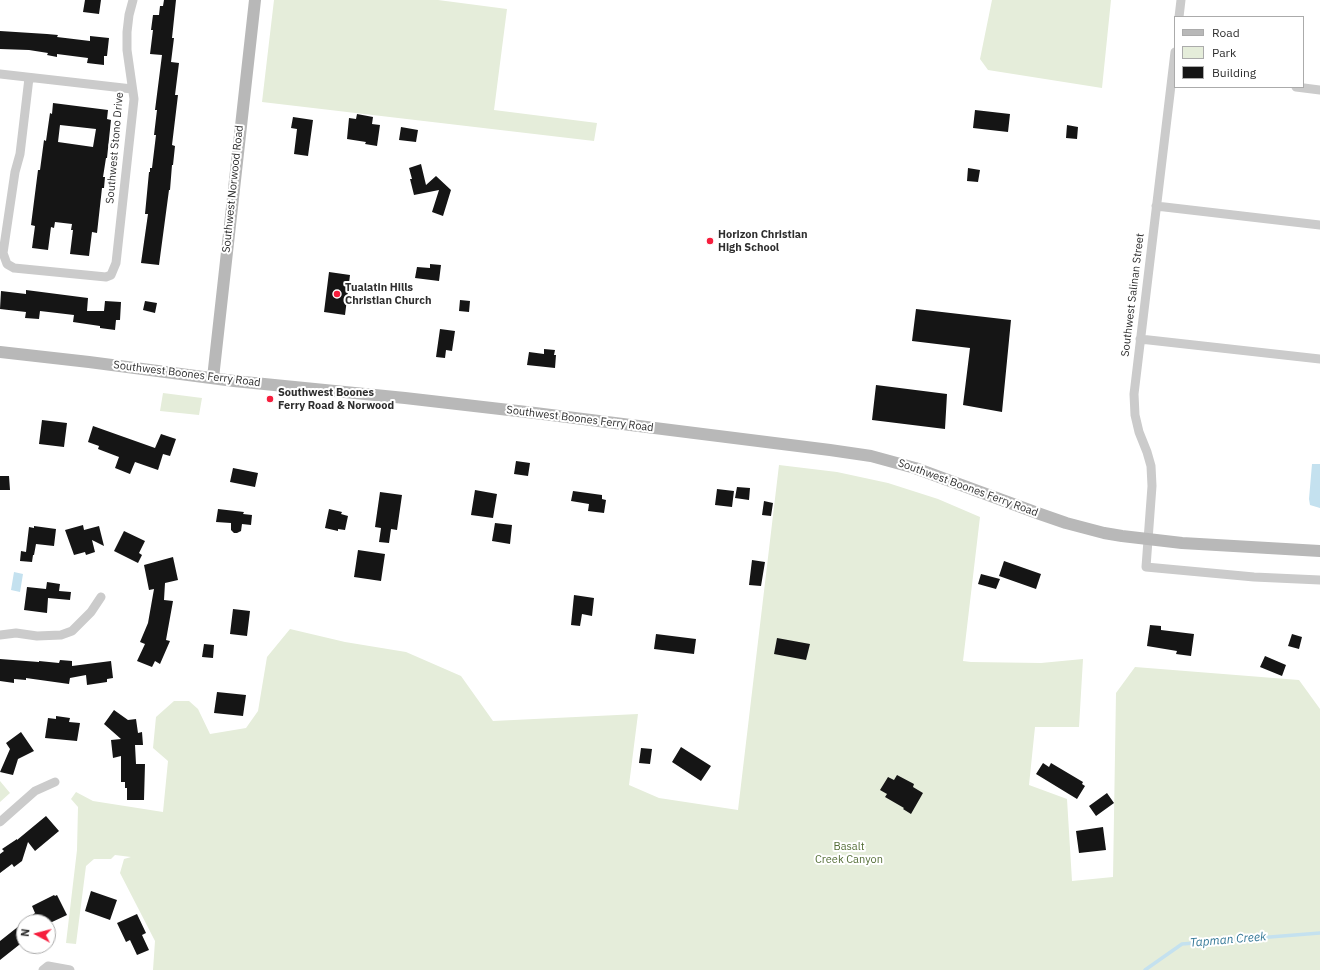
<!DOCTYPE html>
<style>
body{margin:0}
#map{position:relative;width:1320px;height:970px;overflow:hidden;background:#fff;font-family:"IBM Plex Sans",sans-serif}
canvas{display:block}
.legend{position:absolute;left:1174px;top:16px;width:130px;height:72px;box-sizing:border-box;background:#fff;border:1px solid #ababab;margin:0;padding:5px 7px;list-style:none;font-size:12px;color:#2e2e2e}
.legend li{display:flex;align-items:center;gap:8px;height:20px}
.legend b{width:20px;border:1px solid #ababab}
.north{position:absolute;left:16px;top:914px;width:40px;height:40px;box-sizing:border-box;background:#fff;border:1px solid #ababab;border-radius:50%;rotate:277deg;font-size:11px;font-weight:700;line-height:16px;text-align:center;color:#2e2e2e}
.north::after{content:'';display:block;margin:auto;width:14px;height:18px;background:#f61e3d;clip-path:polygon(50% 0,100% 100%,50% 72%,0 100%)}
</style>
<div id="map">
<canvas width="1320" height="970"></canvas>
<ul class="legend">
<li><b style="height:5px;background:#b8b8b8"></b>Road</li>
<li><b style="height:11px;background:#e5edda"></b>Park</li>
<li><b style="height:11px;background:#151515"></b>Building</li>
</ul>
<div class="north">N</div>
</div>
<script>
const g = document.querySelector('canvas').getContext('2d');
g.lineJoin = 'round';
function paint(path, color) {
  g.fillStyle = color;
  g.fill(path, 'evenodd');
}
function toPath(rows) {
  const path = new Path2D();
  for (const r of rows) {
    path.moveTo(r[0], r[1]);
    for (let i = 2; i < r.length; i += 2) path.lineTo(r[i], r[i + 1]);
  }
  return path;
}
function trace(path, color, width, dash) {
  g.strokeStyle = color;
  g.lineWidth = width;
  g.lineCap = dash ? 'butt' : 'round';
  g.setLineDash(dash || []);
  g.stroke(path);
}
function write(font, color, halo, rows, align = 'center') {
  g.font = font + ' "IBM Plex Sans",sans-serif';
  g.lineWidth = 4;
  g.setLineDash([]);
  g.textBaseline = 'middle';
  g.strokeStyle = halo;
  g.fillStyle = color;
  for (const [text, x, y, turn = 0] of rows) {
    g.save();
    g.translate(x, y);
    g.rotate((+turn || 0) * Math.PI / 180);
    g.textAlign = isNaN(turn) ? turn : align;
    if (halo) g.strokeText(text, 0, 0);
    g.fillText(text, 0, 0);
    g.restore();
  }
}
paint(toPath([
 [274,0,438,0,507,9,494,110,597,123,594,141,262,102],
 [992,0,1111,0,1102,88,988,70,980,59],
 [163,393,202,398,199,415,160,411],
 [779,465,837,472,888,483,938,499,980,517,963,661,971,662,1041,663,1083,659,1079,727,1035,727,1029,785,1067,799,1072,881,1113,877,1116,693,1135,667,1299,680,1320,709,1320,970,153,970,155,941,120,873,124,859,131,857,115,855,111,859,94,859,86,866,76,944,66,943,77,850,78,807,71,799,76,792,93,801,163,812,168,761,153,748,156,717,174,701,189,701,198,709,210,734,246,728,258,711,267,657,290,629,345,642,406,652,461,676,493,721,638,714,629,785,659,798,738,810],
 [0,781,10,793,0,802]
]), '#e5edda');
paint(toPath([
 [1312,464,1320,464,1320,508,1310,505,1309,499],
 [14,572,23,574,20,592,11,590]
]), '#c4e1ef');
trace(toPath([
 [1145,970,1182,944,1320,933]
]), '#c4e1ef', 3.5);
paint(toPath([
 [85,0,101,0,99,14,83,12],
 [164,0,176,0,172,38,174,38,171,62,179,63,175,95,178,95,172,145,175,146,173,165,172,165,170,190,169,190,159,265,141,263,148,214,145,214,149,172,150,172,150,168,152,168,156,135,154,135,157,110,155,110,162,55,150,54,153,30,151,30,153,15,159,15,160,6,163,6],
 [0,31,47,34,58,35,57,37,90,41,90,36,109,38,107,56,104,56,104,65,87,63,88,58,57,54,57,57,47,55,48,53,29,50,0,49],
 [53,103,108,110,107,119,111,120,107,158,106,158,103,177,105,177,104,188,102,188,97,233,92,232,89,256,70,254,73,230,71,230,72,224,55,222,54,228,51,227,48,250,32,248,35,226,31,225,38,170,40,170,44,140,46,141,50,113,52,114],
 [60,125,96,129,93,147,58,142],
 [975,110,1010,114,1008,132,973,128],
 [357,114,373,117,372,124,380,125,377,146,365,144,366,142,347,139,349,118,356,119],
 [293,117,313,120,308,156,294,154,297,129,291,128],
 [1067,125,1078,127,1077,139,1066,138],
 [401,127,418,130,416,142,399,140],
 [421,164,426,185,436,176,451,190,443,216,432,212,439,190,414,195,410,179,412,179,409,168],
 [968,168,980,170,978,182,967,181],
 [430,264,441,265,439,281,415,278,417,267,430,268],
 [329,272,350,275,345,315,324,312],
 [26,290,88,298,87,311,104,311,105,301,121,302,120,320,116,320,115,330,100,328,100,326,73,322,74,315,40,311,39,319,25,318,26,312,0,309,1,291,26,294],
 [460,300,470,301,469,312,459,311],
 [145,301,157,303,155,313,143,310],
 [916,309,1011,320,1002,412,963,405,970,348,912,341],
 [440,329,455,331,452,351,446,350,445,358,436,357],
 [544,349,555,350,554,355,556,355,555,368,527,365,529,352,544,354],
 [876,385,947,394,945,429,872,420],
 [42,420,67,423,64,447,39,444],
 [93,426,155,448,161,434,176,439,170,456,163,454,158,470,135,462,130,474,115,468,119,457,98,449,99,446,88,442],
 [516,461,530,463,528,476,514,474],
 [233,468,258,473,255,487,230,482],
 [0,476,9,476,10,490,0,490],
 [737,487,750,488,749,500,735,498],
 [717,489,734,491,732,507,715,505],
 [475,490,497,494,493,518,471,515],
 [573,491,602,495,602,499,606,500,604,513,588,511,589,504,571,501],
 [380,492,402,495,397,530,391,529,389,543,379,542,381,528,375,527],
 [764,501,773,503,771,516,762,515],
 [218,509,244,512,243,514,252,515,251,525,242,524,241,531,237,533,234,533,231,530,231,523,216,522],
 [329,509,342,512,341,514,348,516,345,530,338,529,338,531,325,528],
 [495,523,512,525,510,544,492,541],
 [83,525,84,530,99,526,104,546,92,540,95,552,86,555,85,552,74,555,65,530],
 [34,526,56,529,54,546,36,544,34,555,33,555,32,562,20,561,21,551,26,552,29,527,34,528],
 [124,531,145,541,139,553,142,555,138,563,114,551],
 [358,550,385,554,381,581,354,577],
 [173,557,178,580,165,583,164,600,173,601,166,640,170,641,160,664,155,661,152,667,137,661,145,644,140,642,148,623,154,589,149,590,144,565],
 [752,560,765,562,761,586,749,585],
 [1004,561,1041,574,1036,589,999,576],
 [981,574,1000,579,996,589,978,584],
 [47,582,60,584,59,591,71,592,70,600,48,598,47,613,24,610,27,587,46,589],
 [574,595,594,598,592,616,582,614,580,626,571,625],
 [233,609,250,611,247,636,230,634],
 [1150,625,1161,626,1161,630,1194,634,1191,656,1176,654,1177,651,1147,646],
 [656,634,696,639,694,654,654,649],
 [1292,634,1302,637,1299,649,1288,646],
 [777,638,810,644,806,660,774,654],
 [204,644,214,645,213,658,202,657],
 [1265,656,1286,665,1282,676,1260,667],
 [0,659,39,662,39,661,59,663,60,660,72,661,72,666,111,661,113,678,107,679,107,682,87,685,86,675,70,678,69,684,26,678,26,680,14,679,14,683,0,681],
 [217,692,246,695,243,716,214,713],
 [114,710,128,720,136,719,138,733,142,732,143,745,135,745,136,764,145,764,144,800,127,800,127,788,125,788,125,782,121,782,121,756,113,758,111,740,121,739,104,724],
 [56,716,70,718,69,722,80,723,77,741,45,738,48,718,56,719],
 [21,732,34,751,18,759,13,775,0,772,10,749,6,743],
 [681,747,711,766,701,781,672,762],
 [641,748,652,749,650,764,639,763],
 [1043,763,1049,767,1051,763,1083,782,1082,784,1085,786,1077,799,1036,774],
 [897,775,914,784,913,787,923,793,911,814,903,809,904,808,885,797,887,794,880,790,888,777,894,780],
 [1107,793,1114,803,1096,816,1089,806],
 [46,816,59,831,35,851,28,842,22,861,14,867,12,864,0,873,0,854,4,851,2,849,17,839,17,840],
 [1103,827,1106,850,1079,853,1076,831],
 [91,891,117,900,110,920,85,911],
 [54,895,55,896,57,895,67,915,52,922,24,922,35,913,32,906],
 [137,914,146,933,142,935,149,950,137,955,130,940,126,942,117,923],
 [24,922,24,941,0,960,0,941]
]), '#151515');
trace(toPath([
 [1179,17,1181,0],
 [1175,52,1134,394,1135,415,1139,432,1147,452,1151,466,1152,486,1146,567,1254,577,1320,580],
 [0,74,132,89],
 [29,78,20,154,15,172,3,253,7,264,14,268,106,277,111,275,116,263,134,99,127,50,127,32,129,15,133,0],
 [1296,87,1320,90],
 [1156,206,1320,225],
 [1140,339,1320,359],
 [0,635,16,633,37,636,61,635,72,631,91,612,101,597],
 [0,822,35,791,55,782],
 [43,970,48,966,70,970]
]), '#cbcbcb', 9);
trace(toPath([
 [0,352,89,362,234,381,405,398,535,413,830,450,871,456,915,468,1040,514,1066,523,1104,533,1122,536,1182,543,1320,551],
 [213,378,255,0]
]), '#b8b8b8', 12);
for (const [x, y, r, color] of [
 [710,241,4,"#f61e3d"],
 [337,294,4,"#f61e3d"],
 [270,399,4,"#f61e3d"]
]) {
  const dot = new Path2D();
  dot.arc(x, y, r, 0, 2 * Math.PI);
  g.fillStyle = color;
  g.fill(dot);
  trace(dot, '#fff', 1.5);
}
write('11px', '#2e2e2e', '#fff', [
 ["Southwest Stono Drive",115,148,-85],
 ["Southwest Norwood Road",233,189,-84],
 ["Southwest Salinan Street",1133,295,-83],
 ["Southwest Boones Ferry Road",187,374,7],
 ["Southwest Boones Ferry Road",580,419,7],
 ["Southwest Boones Ferry Road",968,488,20]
]);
write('bold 11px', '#2e2e2e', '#fff', [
 ["Horizon Christian",718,235],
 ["High School",718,248],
 ["Tualatin Hills",345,288],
 ["Christian Church",345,301],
 ["Southwest Boones",278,393],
 ["Ferry Road & Norwood",278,406]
], 'left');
write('11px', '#546e37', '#fff', [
 ["Basalt",849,847],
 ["Creek Canyon",849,860]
]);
write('italic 12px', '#347897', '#fff', [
 ["Tapman Creek",1228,940,-5]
]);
</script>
